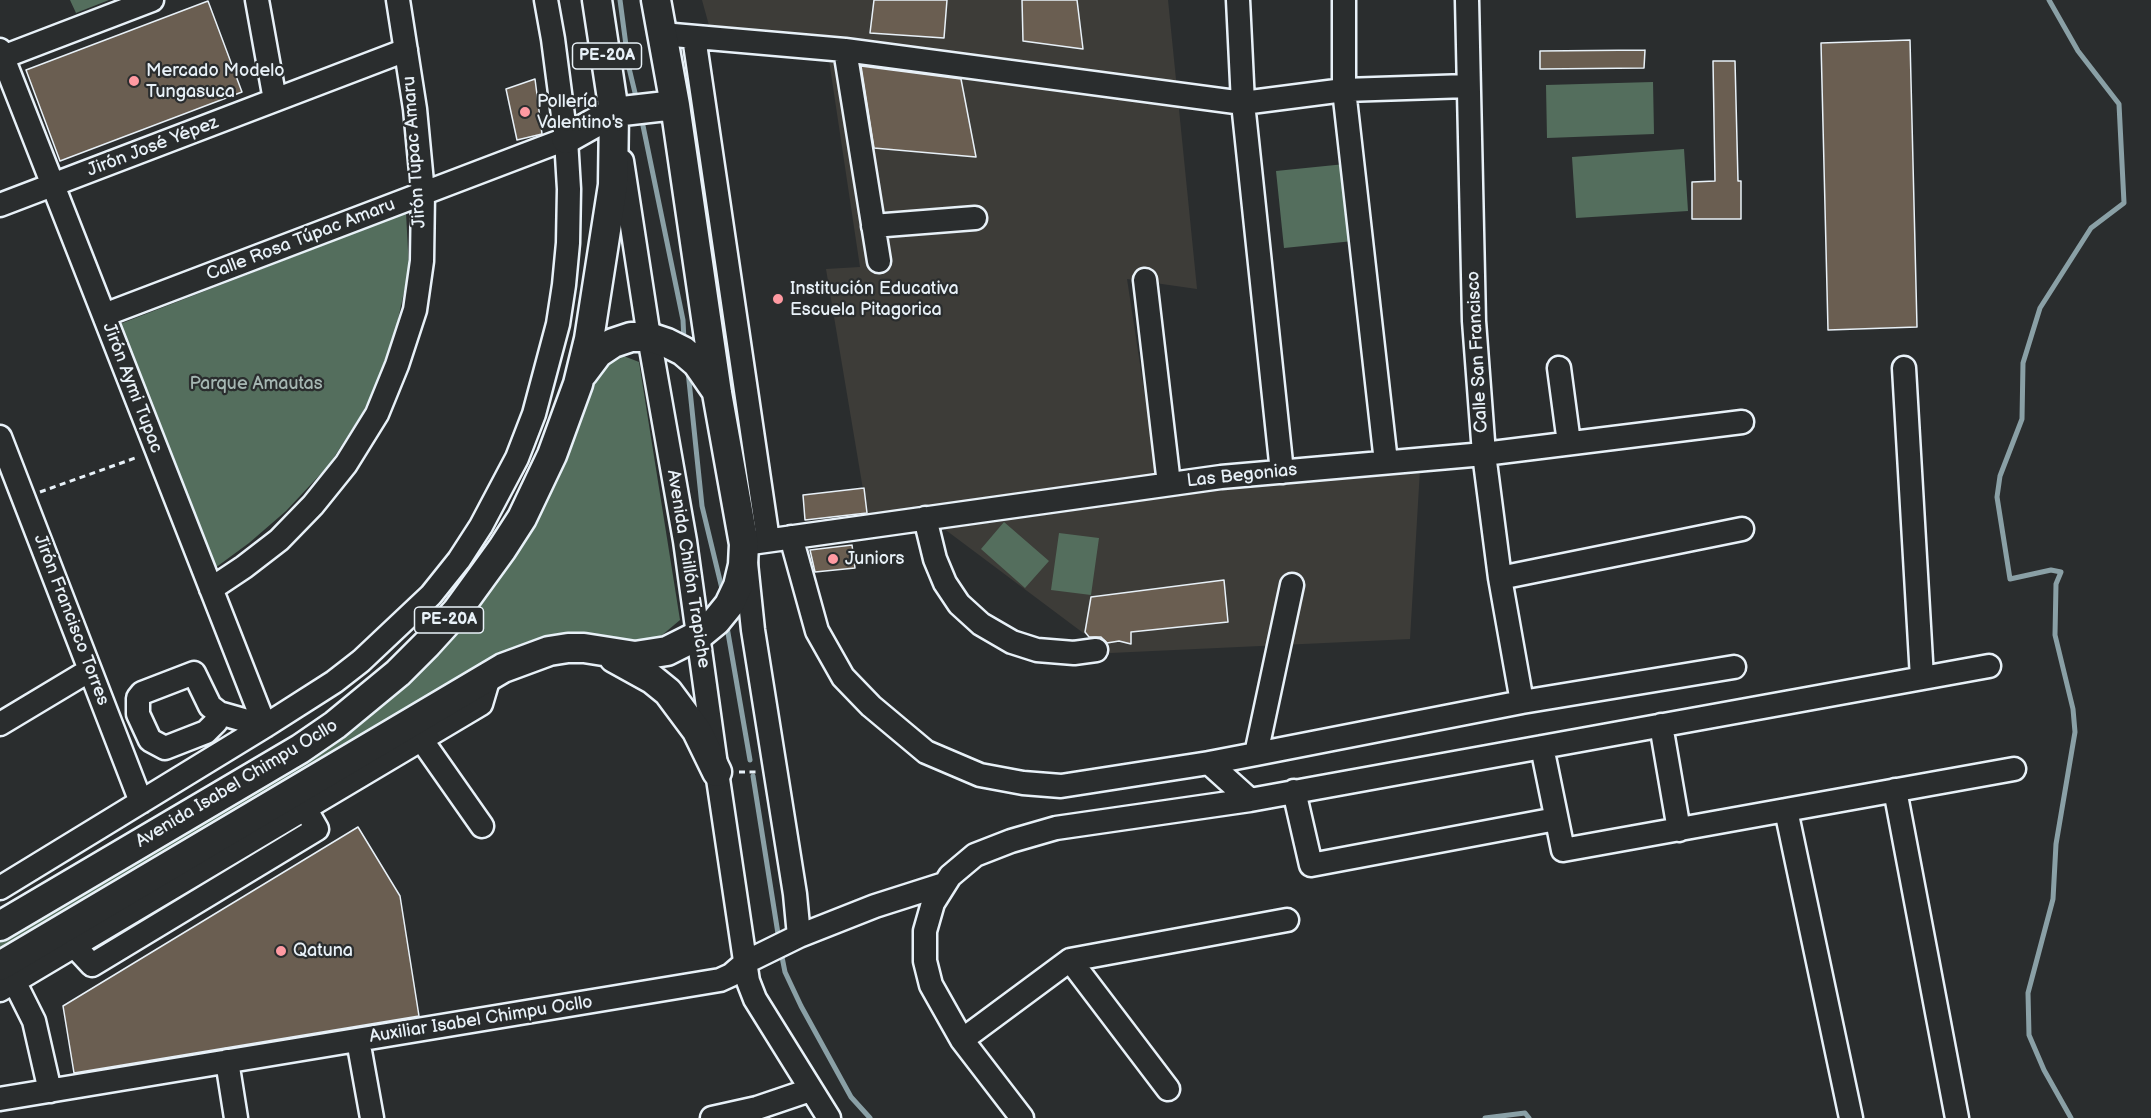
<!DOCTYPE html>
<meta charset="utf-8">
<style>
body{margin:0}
canvas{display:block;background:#2a2d2e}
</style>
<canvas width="2151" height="1118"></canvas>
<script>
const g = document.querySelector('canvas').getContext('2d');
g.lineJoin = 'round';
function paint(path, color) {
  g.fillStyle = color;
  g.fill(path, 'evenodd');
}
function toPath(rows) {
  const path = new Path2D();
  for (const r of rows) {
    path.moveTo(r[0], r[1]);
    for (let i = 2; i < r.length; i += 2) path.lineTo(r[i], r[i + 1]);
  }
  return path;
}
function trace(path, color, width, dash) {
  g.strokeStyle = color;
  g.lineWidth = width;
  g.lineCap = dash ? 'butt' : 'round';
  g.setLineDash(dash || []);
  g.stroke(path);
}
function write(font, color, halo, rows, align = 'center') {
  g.font = font + ' "Balsamiq Sans",sans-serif';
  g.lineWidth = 4.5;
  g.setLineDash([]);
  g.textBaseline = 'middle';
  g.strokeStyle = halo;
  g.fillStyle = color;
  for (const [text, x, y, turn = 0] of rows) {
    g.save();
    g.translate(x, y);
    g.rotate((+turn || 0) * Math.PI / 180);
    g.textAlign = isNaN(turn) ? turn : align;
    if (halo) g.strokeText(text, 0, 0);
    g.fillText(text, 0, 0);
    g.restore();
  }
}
paint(toPath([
 [702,0,1168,0,1197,289,1127,279,1157,476,1421,452,1410,639,1110,653,939,525,867,513,826,269,860,267,826,40,710,29]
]), '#3d3c38');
paint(toPath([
 [70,0,109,0,76,13],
 [1653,82,1654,134,1547,138,1546,85],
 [1684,149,1688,211,1576,218,1572,157],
 [1355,163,1363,240,1284,248,1276,171],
 [406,213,409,269,397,324,383,371,363,412,329,465,286,511,249,543,215,568,120,324],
 [621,355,639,362,680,620,661,636,627,642,596,634,558,633,507,653,0,957,0,936,360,719,439,652,477,607,515,553,544,507,566,459,600,366],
 [1004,522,1049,561,1025,588,981,549],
 [1059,533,1099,538,1091,595,1051,590]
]), '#546e5d');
trace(toPath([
 [620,0,629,68,637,101],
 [2049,0,2078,51,2119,104,2124,203,2091,228,2040,308,2023,363,2022,419,2000,476,1997,497,2010,579,2051,570,2061,572,2056,584,2055,635,2073,709,2075,732,2056,844,2053,899,2028,993,2029,1035,2044,1070,2071,1118],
 [641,116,683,320,684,341],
 [688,371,702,506,723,593],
 [727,627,750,760],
 [753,776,779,940],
 [781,952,785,972,801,1006,851,1097,870,1118],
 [1485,1118,1525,1113,1529,1118]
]), '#8aa0a6', 5);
const building = toPath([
 [874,0,947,0,944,38,870,33,874,0],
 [1022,0,1077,0,1083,49,1023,41,1022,0],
 [208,1,242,92,60,161,26,70,208,1],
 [1910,40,1917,327,1828,330,1821,43,1910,40],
 [1645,50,1644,68,1540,69,1540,51,1645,50],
 [1713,61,1735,61,1738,181,1741,181,1741,219,1692,219,1692,182,1715,181,1713,61],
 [861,66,961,79,976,157,874,148,861,66],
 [535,79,542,134,517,140,506,89,535,79],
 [864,488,867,513,805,520,803,495,864,488],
 [852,545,855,568,815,572,810,550,852,545],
 [1224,580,1228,622,1131,632,1131,644,1119,641,1107,643,1101,637,1089,637,1085,632,1091,597,1224,580],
 [358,827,400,896,419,1016,74,1073,63,1006,358,827]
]);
paint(building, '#6a5e51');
trace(building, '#e8f1f8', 1.5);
const minor = toPath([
 [257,0,275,100],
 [1238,0,1243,103,1282,472],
 [1344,0,1344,90,1386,462],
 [1467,0,1474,321,1484,454,1500,578,1522,702],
 [662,34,845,50,1243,103,1344,90,1468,86],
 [694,37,768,540],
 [0,50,265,726],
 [845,50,879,261],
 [3,57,152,0],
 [622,161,649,337,685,541,717,772,748,981,755,999,829,1118],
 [0,205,406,50],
 [873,226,975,218],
 [1145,280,1169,484],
 [104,315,566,139],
 [1559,368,1569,443],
 [1904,368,1922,678],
 [0,437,141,802],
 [925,518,935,559,945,583,959,604,981,624,1012,642,1037,650,1074,653,1096,650],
 [791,537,817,631,843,677,871,706,926,752,980,775,1023,783,1061,786,1209,763,1250,800],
 [1500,578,1742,529],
 [211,589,244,567,279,540,313,505,346,464,377,414,397,365,415,310,422,261,423,193,415,109,398,0],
 [219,713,216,722,206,732,165,748,150,740,138,714,138,698,142,693,194,673,210,706,219,713,265,726],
 [0,724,90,670],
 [1661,725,1679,830],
 [421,739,482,826],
 [1542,747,1563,850,2014,769],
 [1256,754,1522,702,1734,667],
 [1209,763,1256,754,1292,585],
 [1895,790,1957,1118],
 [1294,791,1311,865,1556,819],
 [1786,810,1851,1118],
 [0,888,265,726,334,682,361,661,431,595,459,560,481,526,517,458,534,414,558,324,564,285,568,243,569,189,566,139,553,39,546,0],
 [65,936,92,965,317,829,305,808],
 [799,936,795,894,753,630,744,544,1221,477,1484,454,1742,422],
 [1070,960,1168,1089],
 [8,969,34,1021,50,1091],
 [0,990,481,704,489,677],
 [358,1040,372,1118],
 [962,1040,1070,960,1287,920],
 [227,1061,236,1118],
 [0,1099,720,980,731,975,746,962,799,936,875,906,944,884],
 [712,1118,757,1108,810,1090],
 [1022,1118,962,1040,931,985,925,961,925,931,933,903,950,876,975,855,1011,841,1056,828,1250,800,1989,666]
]);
const major = toPath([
 [566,139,614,112,675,105],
 [583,373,598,353,613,343,631,337,649,337,667,343,683,351,697,363,715,389],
 [614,658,652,679,668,692,697,731,717,772],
 [0,926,300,749,335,725,398,673,427,644,457,611,502,549,522,518,552,455,578,384,589,339,613,185,614,112,597,0],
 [0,966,503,668,549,651,568,648,584,648,635,656,667,651,699,635,716,621,729,605,738,586,743,565,744,544,717,393,675,105,656,0]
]);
trace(minor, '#e8f1f8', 27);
trace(major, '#e8f1f8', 33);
trace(toPath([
 [40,492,138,457],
 [739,772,756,772]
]), '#e8f1f8', 3, [6, 4.5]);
trace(minor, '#2a2d2e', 22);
trace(major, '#2a2d2e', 28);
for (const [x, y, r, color] of [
 [134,81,6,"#ff9aa2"],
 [525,112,6,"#ff9aa2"],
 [778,299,6,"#ff9aa2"],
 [833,559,6,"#ff9aa2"],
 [281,951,6,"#ff9aa2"]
]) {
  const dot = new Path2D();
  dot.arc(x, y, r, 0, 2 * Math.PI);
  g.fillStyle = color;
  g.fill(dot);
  trace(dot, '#2a2d2e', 2);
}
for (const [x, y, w] of [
 [607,56,69],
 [449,620,69]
]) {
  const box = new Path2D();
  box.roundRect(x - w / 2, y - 13, w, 26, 4.5);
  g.fillStyle = '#2a2d2e';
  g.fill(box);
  trace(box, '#e8f1f8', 1.5);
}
write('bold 16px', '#e8f1f8', null, [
 ["PE-20A",607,56],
 ["PE-20A",449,620]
]);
write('18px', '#e8f1f8', '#2a2d2e', [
 ["Mercado Modelo",146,71],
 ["Tungasuca",146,92],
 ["Pollería",537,102],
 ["Valentino's",537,123],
 ["Institución Educativa",790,289],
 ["Escuela Pitagorica",790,310],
 ["Juniors",845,559],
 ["Qatuna",293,951]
], 'left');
write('18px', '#e8f1f8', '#2a2d2e', [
 ["Jirón José Yépez",153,147,-21],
 ["Jirón Tupac Amaru",415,152,-94],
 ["Calle Rosa Túpac Amaru",301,240,-21],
 ["Calle San Francisco",1478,352,-93],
 ["Jirón Aymi Tupac",132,388,69],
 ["Las Begonias",1242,476,-6],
 ["Avenida Chillón Trapiche",688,569,81],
 ["Jirón Francisco Torres",71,620,69],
 ["Avenida Isabel Chimpu Ocllo",237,784,-31],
 ["Auxiliar Isabel Chimpu Ocllo",481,1020,-9]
]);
write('18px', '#a5b6b2', '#2a2d2e', [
 ["Parque Amautas",256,384]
]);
</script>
